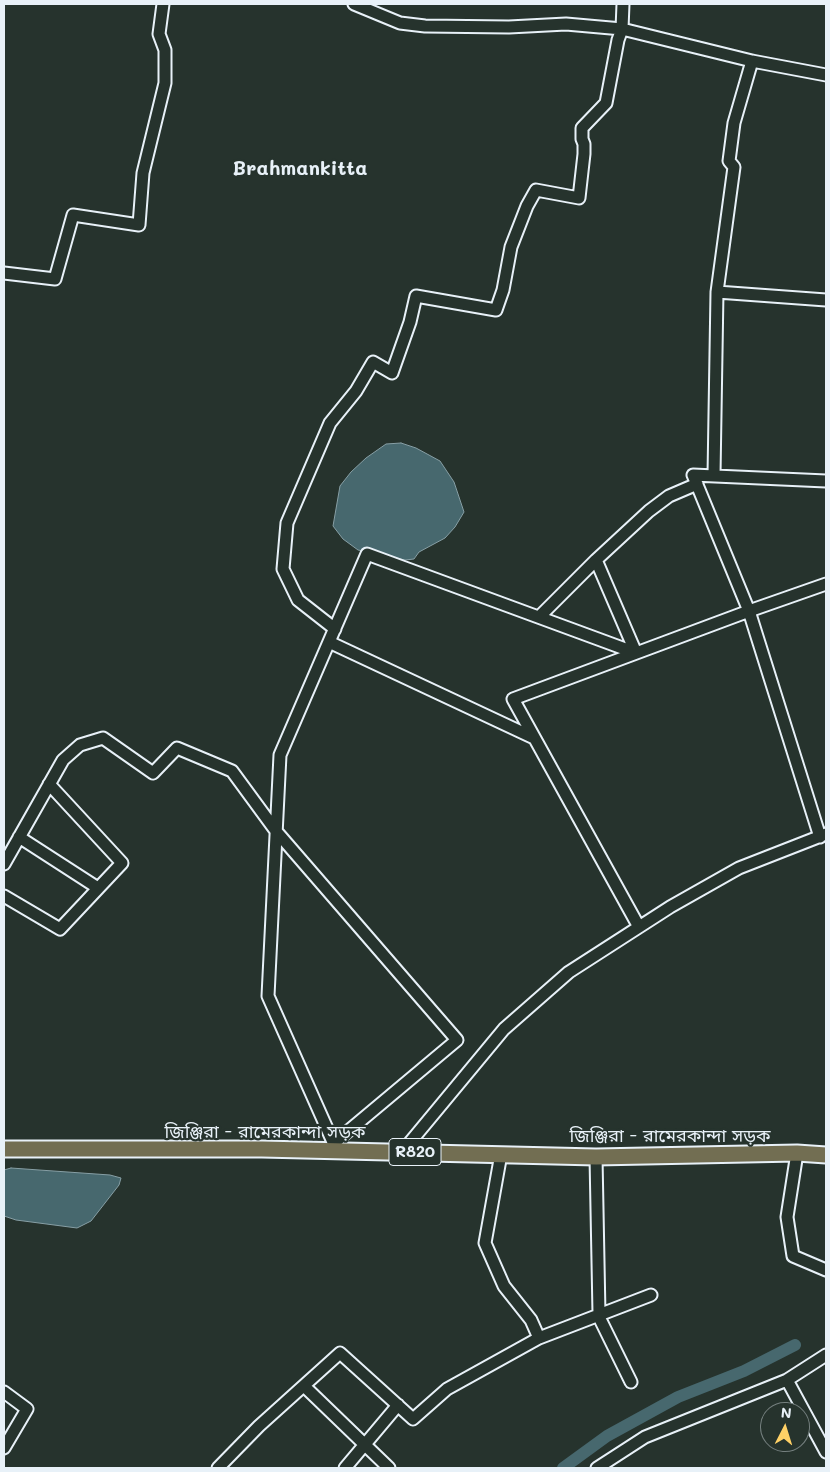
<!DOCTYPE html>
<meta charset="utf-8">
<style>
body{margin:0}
#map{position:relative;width:830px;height:1472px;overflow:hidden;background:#26332d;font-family:Mali,sans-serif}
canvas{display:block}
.frame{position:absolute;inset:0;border:5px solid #e8f1f8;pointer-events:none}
.north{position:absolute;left:760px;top:1402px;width:50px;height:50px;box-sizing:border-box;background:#26332d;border:1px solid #747f7e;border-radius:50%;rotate:5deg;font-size:14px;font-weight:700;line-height:20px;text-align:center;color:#e8f1f8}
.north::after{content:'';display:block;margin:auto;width:18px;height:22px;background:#ffd166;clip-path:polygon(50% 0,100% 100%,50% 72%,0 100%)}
</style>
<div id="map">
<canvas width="830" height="1472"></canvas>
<div class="frame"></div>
<div class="north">N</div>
</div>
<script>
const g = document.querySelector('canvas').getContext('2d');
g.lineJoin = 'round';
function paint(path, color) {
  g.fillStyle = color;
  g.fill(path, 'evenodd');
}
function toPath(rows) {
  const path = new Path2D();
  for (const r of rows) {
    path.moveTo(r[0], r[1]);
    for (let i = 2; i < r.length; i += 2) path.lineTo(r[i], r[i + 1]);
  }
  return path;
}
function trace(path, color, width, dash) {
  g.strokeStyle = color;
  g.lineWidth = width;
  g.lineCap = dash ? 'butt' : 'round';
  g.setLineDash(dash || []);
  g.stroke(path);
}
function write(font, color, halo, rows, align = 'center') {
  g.font = font + ' Mali,"Noto Sans Bengali",sans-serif';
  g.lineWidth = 4.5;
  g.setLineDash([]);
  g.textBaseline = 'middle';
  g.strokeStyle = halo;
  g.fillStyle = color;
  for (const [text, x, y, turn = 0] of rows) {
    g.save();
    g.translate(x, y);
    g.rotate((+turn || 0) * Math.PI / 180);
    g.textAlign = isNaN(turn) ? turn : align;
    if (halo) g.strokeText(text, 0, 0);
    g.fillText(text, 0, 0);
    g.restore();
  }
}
const water = toPath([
 [401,443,416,448,440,461,454,482,464,512,455,527,445,538,419,552,414,559,405,560,358,550,343,539,333,526,340,486,351,472,366,458,386,444,401,443],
 [11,1168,110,1175,121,1178,119,1185,91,1221,77,1228,16,1220,4,1216,4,1170,11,1168]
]);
paint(water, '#47686e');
trace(water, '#879fa5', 1);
trace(toPath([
 [563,1468,607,1436,678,1397,744,1371,795,1345]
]), '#47686e', 12);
const minor = toPath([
 [354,4,400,23,425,26,509,27,566,24,622,29,752,61,826,75],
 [4,273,55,279,73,215,139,225,143,173,165,83,165,50,159,34,163,4],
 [717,292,826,300],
 [714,475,717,292,734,167,729,161,734,123,752,61],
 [539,617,596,560],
 [335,629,298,600,283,569,287,523,330,423,356,391,373,362,392,373,410,322,416,296,496,310,503,290,511,247,527,206,536,190,579,198,584,154,584,144,582,139,582,128,606,103,618,40,622,29,623,4],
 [329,642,534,738],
 [636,653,596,560,649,511,669,496,697,484],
 [19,837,98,888],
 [820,837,749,611,693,475,826,481],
 [4,864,63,760,80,745,103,738,153,773,177,748,232,771,276,831,457,1040,334,1143],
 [4,896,60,929,122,863,49,784],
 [639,927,513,699,749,611,826,584],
 [337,1151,268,996,280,755,367,554,636,653],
 [402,1152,504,1029,569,972,670,907,739,868,826,834],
 [797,1153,787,1217,793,1256,826,1270],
 [501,1154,485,1243,504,1286,531,1320,539,1338,651,1295],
 [596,1157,599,1314,601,1321,631,1382],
 [787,1380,826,1452],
 [304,1386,389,1468],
 [4,1392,27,1409,4,1448],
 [218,1468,259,1426,340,1353,413,1419,447,1389,539,1338],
 [345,1468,398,1405],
 [597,1468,645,1437,787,1380,826,1355]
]);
const major = toPath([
 [4,1149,262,1149,596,1157,797,1153,826,1155]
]);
trace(minor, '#e8f1f8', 15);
trace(major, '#e8f1f8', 19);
trace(minor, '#26332d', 11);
trace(major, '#726e52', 15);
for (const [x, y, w] of [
 [415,1152,52]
]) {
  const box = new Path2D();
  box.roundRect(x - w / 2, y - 13.5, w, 27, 4);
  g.fillStyle = '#26332d';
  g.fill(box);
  trace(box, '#e8f1f8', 1);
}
write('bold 16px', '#e8f1f8', null, [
 ["R820",415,1152]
]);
write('18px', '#e8f1f8', '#26332d', [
 ["জিঞ্জিরা - রামেরকান্দা সড়ক",265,1132],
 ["জিঞ্জিরা - রামেরকান্দা সড়ক",670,1136]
]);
write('bold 20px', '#e8f1f8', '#26332d', [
 ["Brahmankitta",300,169]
]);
</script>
